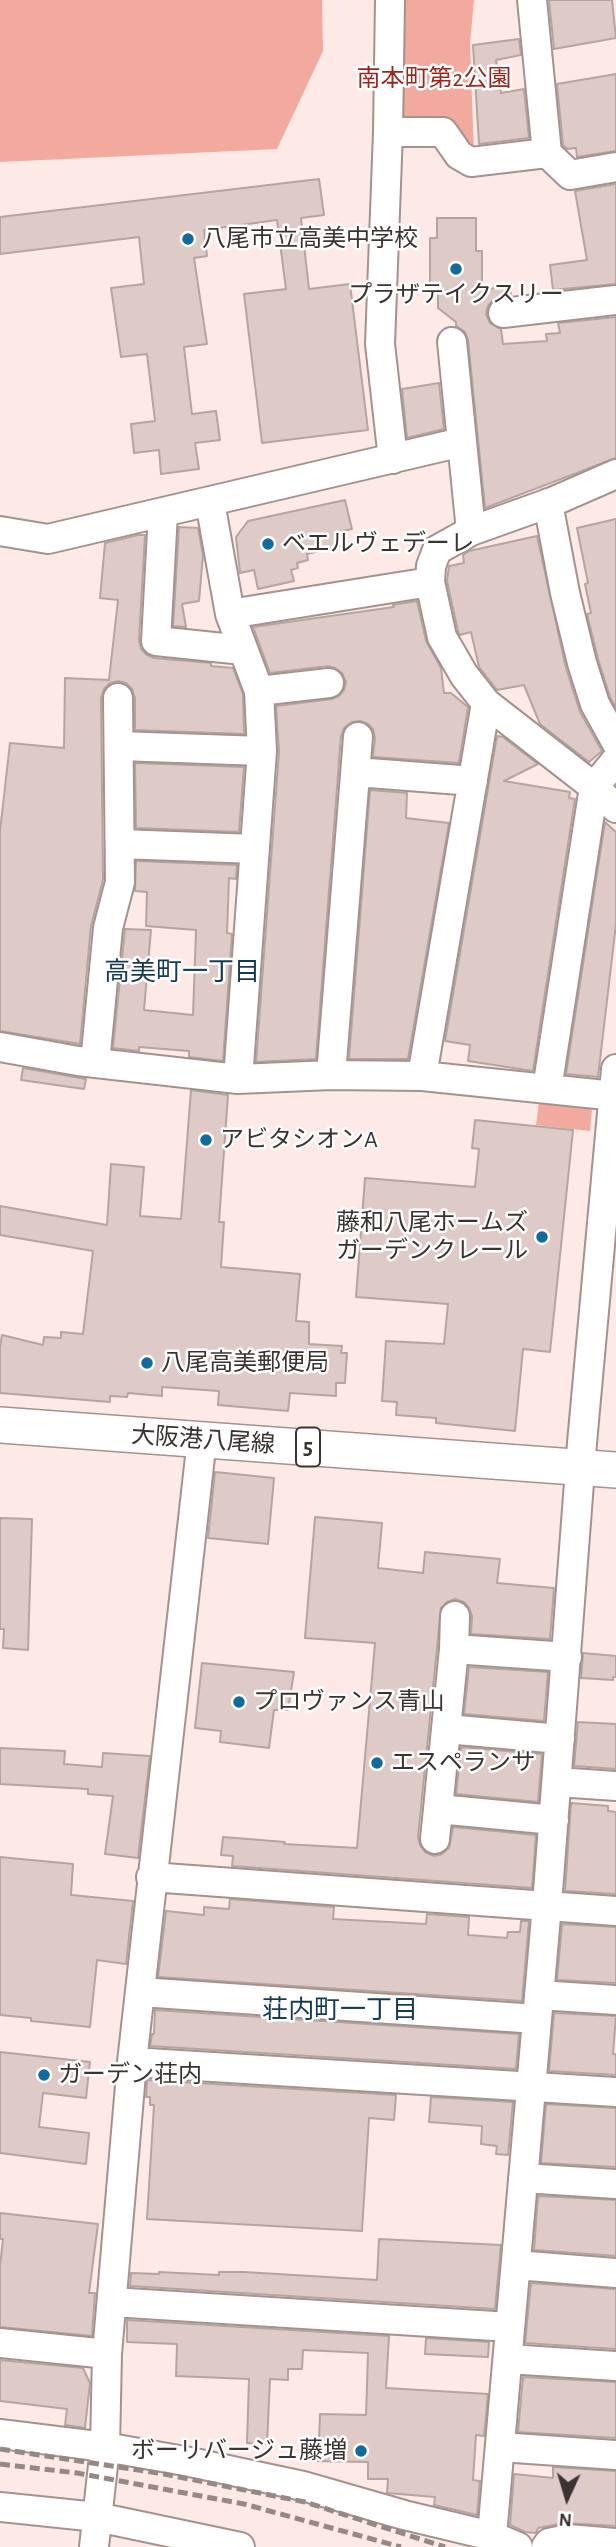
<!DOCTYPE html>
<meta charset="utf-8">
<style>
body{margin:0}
#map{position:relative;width:616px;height:2547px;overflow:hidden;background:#fde9e5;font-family:"Alegreya Sans",sans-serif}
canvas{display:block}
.north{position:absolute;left:532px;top:2463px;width:70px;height:70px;-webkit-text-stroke:5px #fff;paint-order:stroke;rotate:184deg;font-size:19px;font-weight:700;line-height:28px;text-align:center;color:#3b3332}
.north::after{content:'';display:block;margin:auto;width:24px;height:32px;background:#3b3332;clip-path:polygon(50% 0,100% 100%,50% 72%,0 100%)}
</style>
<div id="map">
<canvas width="616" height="2547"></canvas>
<div class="north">N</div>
</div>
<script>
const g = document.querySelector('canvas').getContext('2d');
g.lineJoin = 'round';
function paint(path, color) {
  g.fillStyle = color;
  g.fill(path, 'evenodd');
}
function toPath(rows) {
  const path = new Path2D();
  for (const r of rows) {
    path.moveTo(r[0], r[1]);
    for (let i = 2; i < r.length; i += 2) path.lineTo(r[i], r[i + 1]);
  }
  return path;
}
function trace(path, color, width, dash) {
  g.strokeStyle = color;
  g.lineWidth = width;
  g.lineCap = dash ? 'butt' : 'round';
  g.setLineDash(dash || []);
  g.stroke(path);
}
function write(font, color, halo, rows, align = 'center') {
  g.font = font + ' "Alegreya Sans","Noto Sans JP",sans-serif';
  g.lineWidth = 5;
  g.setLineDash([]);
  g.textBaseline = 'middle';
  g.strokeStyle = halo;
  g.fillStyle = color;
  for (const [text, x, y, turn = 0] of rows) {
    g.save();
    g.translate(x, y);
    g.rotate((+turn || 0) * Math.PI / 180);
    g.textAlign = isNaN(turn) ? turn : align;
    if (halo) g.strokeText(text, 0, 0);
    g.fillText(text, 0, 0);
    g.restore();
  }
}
paint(toPath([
 [0,0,322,0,323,51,277,149,0,162],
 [399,0,474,0,470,43,474,154,400,123],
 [539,1102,592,1108,590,1131,536,1125]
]), '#f3aa9e');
const building = toPath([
 [549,0,612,0,616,38,554,49,549,0],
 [519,39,521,55,496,60,501,93,524,89,529,138,479,144,473,45,519,39],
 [616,74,616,151,577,157,576,148,567,149,563,145,557,84,616,74],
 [319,179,324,215,301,218,309,289,350,284,368,430,262,443,244,294,286,289,277,220,204,230,207,256,194,258,207,344,184,347,192,414,216,411,220,440,195,443,199,469,161,474,159,450,134,453,131,424,155,421,147,354,121,357,111,288,144,284,139,237,0,254,0,217,319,179],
 [616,184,616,284,553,290,550,265,587,260,575,191,616,184],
 [437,218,476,218,476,251,482,251,482,290,509,286,511,295,493,300,488,306,486,314,490,323,501,329,503,344,547,341,546,334,560,333,558,323,616,317,616,458,485,508,468,340,465,332,456,326,456,322,438,308,438,288,430,288,430,238,437,238,437,218],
 [439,383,444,429,407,438,402,389,439,383],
 [345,500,352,529,338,532,341,546,307,554,308,560,297,563,298,568,291,570,294,581,258,589,254,570,240,573,236,537,248,521,345,500],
 [616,519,616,708,610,697,598,659,587,614,591,613,585,584,588,583,577,528,616,519],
 [179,527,198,528,203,555,199,601,182,604,186,627,173,626,179,527],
 [138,535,145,535,139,640,141,649,147,655,154,658,211,663,211,666,233,668,243,694,244,734,135,730,135,698,132,689,126,683,118,681,110,683,104,689,101,698,103,880,91,926,80,1044,0,1031,0,831,10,743,64,748,65,678,109,680,118,600,100,598,105,543,138,535],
 [537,536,566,668,580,712,602,751,589,762,540,724,524,685,497,690,479,667,471,632,460,635,458,631,447,581,449,566,464,563,463,555,469,551,537,536],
 [417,601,426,641,441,668,444,693,451,693,468,707,459,763,373,757,375,738,373,729,368,724,360,721,352,722,344,728,341,736,316,1059,256,1062,279,752,276,706,332,699,339,696,344,690,346,682,342,673,335,668,328,666,270,673,253,627,394,607,393,605,417,601],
 [497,736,503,737,538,764,504,781,570,792,569,798,575,799,533,1071,468,1061,470,1045,445,1041,497,736],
 [135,763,244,767,239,832,136,828,135,763],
 [370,790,407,793,406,818,449,823,408,1059,349,1059,370,790],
 [605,822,616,832,616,924,598,1077,566,1074,605,822],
 [136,861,237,865,236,879,229,878,227,933,232,934,223,1061,189,1057,189,1051,139,1047,139,1051,113,1048,125,929,151,930,144,1010,193,1015,196,930,146,926,147,892,135,891,136,861],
 [23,1068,86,1079,84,1089,21,1080,23,1068],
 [191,1090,228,1095,219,1222,224,1222,221,1267,300,1274,296,1321,309,1322,309,1344,342,1346,341,1353,347,1353,345,1383,336,1383,336,1396,290,1393,288,1411,218,1405,219,1391,162,1387,162,1396,128,1393,127,1397,110,1396,110,1402,0,1393,0,1347,2,1335,43,1345,44,1337,61,1338,61,1332,83,1334,93,1251,0,1235,0,1206,107,1225,111,1164,144,1167,140,1216,181,1219,191,1090],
 [475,1120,573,1130,550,1352,523,1349,515,1431,436,1423,436,1418,396,1415,397,1402,382,1401,386,1341,444,1344,448,1304,356,1297,365,1178,475,1187,479,1149,472,1148,475,1120],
 [215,1472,274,1478,268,1544,208,1538,215,1472],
 [315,1517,382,1523,378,1568,423,1573,425,1552,500,1559,497,1583,554,1588,550,1639,471,1634,472,1616,469,1608,464,1602,455,1599,447,1602,441,1608,418,1837,420,1845,425,1852,434,1856,442,1854,449,1848,453,1827,536,1835,532,1888,232,1866,233,1856,221,1855,223,1837,285,1842,284,1844,357,1848,375,1643,305,1638,315,1517],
 [0,1518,32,1519,28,1650,3,1648,4,1629,0,1629,0,1518],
 [583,1653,616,1656,616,1677,613,1677,613,1680,581,1678,583,1653],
 [202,1663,294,1672,288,1710,274,1710,269,1748,220,1742,221,1731,195,1728,202,1663],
 [469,1667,548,1672,544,1721,464,1714,469,1667],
 [578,1722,616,1724,616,1769,574,1766,578,1722],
 [461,1747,542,1754,538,1802,456,1794,461,1747],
 [0,1748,65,1751,64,1764,102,1767,103,1753,150,1756,138,1858,105,1854,113,1796,88,1794,88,1789,0,1784,0,1748],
 [571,1803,608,1806,608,1811,616,1812,616,1894,565,1891,571,1803],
 [0,1857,73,1864,71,1895,133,1901,126,1964,97,1960,90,2027,31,2021,31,2018,0,2015,0,1857],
 [230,1899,334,1907,333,1919,426,1924,427,1914,469,1917,468,1935,507,1938,508,1932,520,1932,521,1921,529,1921,522,2001,158,1977,166,1911,204,1915,204,1907,229,1909,230,1899],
 [562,1924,616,1927,616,1983,557,1980,562,1924],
 [155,2010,519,2034,516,2069,150,2046,152,2034,154,2034,155,2010],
 [554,2013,616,2016,613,2054,616,2054,616,2075,549,2071,554,2013],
 [0,2052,90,2062,86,2098,43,2093,39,2127,89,2133,86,2164,0,2153,0,2052],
 [147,2080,396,2095,394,2120,369,2118,362,2231,147,2219,154,2105,150,2105,150,2097,146,2097,147,2080],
 [431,2097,513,2102,508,2155,496,2154,497,2146,481,2144,482,2126,429,2122,431,2097],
 [546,2104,616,2108,616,2167,541,2163,546,2104],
 [538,2196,616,2200,616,2256,534,2250,538,2196],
 [0,2213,98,2224,89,2293,95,2293,92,2336,0,2327,0,2266,3,2239,0,2239,0,2213],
 [379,2239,501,2245,495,2309,130,2286,131,2273,159,2274,159,2272,219,2275,219,2272,244,2272,377,2280,379,2239],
 [531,2283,616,2289,616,2349,525,2343,531,2283],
 [127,2320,389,2336,386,2388,488,2394,484,2436,476,2435,473,2480,480,2481,477,2515,434,2505,435,2497,387,2493,388,2479,368,2479,368,2462,312,2461,312,2441,319,2441,320,2414,366,2415,368,2353,303,2350,302,2369,288,2369,288,2380,270,2379,267,2444,247,2443,249,2379,176,2376,177,2344,127,2342,127,2320],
 [426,2338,489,2342,488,2357,425,2354,426,2338],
 [0,2360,83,2368,90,2383,85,2428,65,2425,67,2409,0,2401,0,2360],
 [523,2377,616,2382,616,2438,518,2432,523,2377],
 [553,2467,616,2471,616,2526,565,2523,538,2528,536,2533,525,2532,510,2525,514,2474,553,2478,553,2467]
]);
paint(building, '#decbc7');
trace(building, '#b6a4a1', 2);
const minor = toPath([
 [390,0,388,132,380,344,393,459],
 [532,0,547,153],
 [388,132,443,132,459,155,471,162,547,153,570,175,616,167],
 [503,313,616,300],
 [452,342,471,531],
 [616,474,552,502,471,531,437,550,431,566,430,582,442,637,464,675,486,703,594,787,616,808],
 [210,502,230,614,259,691,329,683],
 [548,503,565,593,582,663,595,704,616,742],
 [163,513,156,641,243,650],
 [0,531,48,539,462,442],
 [230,614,430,582],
 [119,746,262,751],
 [356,772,473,781],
 [120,844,255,849],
 [0,1047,78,1061,238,1079,331,1075,422,1076,616,1096],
 [95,1063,108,928,120,882,118,698],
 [331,1075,358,737],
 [422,1076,486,703],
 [238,1079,262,751,259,691],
 [547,1089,594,787,616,760],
 [454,1649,567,1657],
 [446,1729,560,1739],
 [557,1782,616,1786],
 [438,1809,554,1820],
 [435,1839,454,1649,455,1616],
 [151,1877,616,1911],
 [140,1992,537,2019],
 [539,1995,616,2000],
 [132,2062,616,2092],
 [523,2178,616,2184],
 [516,2265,616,2273],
 [112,2302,510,2327],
 [0,2343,107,2354],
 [508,2359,616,2366],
 [0,2434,105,2447,190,2462,303,2486,404,2515,492,2536,518,2547],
 [500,2447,616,2455],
 [0,2507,97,2517,240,2547],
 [94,2547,105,2447,107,2354,132,2062,202,1439],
 [491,2547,547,1905,582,1443,616,1069],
 [546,2547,549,2543,568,2539,616,2543]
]);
const major = toPath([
 [0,1425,616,1470]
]);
trace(minor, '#a4928f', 32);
trace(major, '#a4928f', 38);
trace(minor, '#fff', 28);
trace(major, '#fff', 35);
trace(toPath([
 [0,2449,164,2474,305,2502,445,2547],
 [0,2464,77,2473,244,2504,401,2547]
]), '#958885', 5, [10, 5]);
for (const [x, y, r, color] of [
 [188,239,7,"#116c9b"],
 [456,269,7,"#116c9b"],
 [268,544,7,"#116c9b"],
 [206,1140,7,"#116c9b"],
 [542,1237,7,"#116c9b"],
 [147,1363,7,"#116c9b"],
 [239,1702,7,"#116c9b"],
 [377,1763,7,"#116c9b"],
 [44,2075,7,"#116c9b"],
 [361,2451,7,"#116c9b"]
]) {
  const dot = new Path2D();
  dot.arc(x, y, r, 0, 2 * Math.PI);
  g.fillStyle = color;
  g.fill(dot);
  trace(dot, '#fff', 2.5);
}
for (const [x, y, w] of [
 [308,1447,24]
]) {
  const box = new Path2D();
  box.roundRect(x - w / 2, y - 19.5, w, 39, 5);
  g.fillStyle = '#fff';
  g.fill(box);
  trace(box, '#3b3332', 2);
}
write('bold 23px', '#3b3332', null, [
 ["5",308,1447]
]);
write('24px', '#96281f', '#fff', [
 ["南本町第2公園",434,79]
]);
write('24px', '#3b3332', '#fff', [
 ["八尾市立高美中学校",202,239],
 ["プラザテイクスリー",456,295,"center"],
 ["ベエルヴェデーレ",282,544],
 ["アビタシオンA",220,1140],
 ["藤和八尾ホームズ",528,1223,"right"],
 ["ガーデンクレール",528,1251,"right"],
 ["八尾高美郵便局",161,1363],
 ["プロヴァンス青山",253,1702],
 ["エスペランサ",391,1763],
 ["ガーデン荘内",58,2075],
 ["ボーリバージュ藤増",347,2451,"right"]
], 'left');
write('24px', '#3b3332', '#fff', [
 ["大阪港八尾線",203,1440,4]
]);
write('26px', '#143b52', '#fff', [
 ["高美町一丁目",182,972],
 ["荘内町一丁目",340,2010]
]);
</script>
